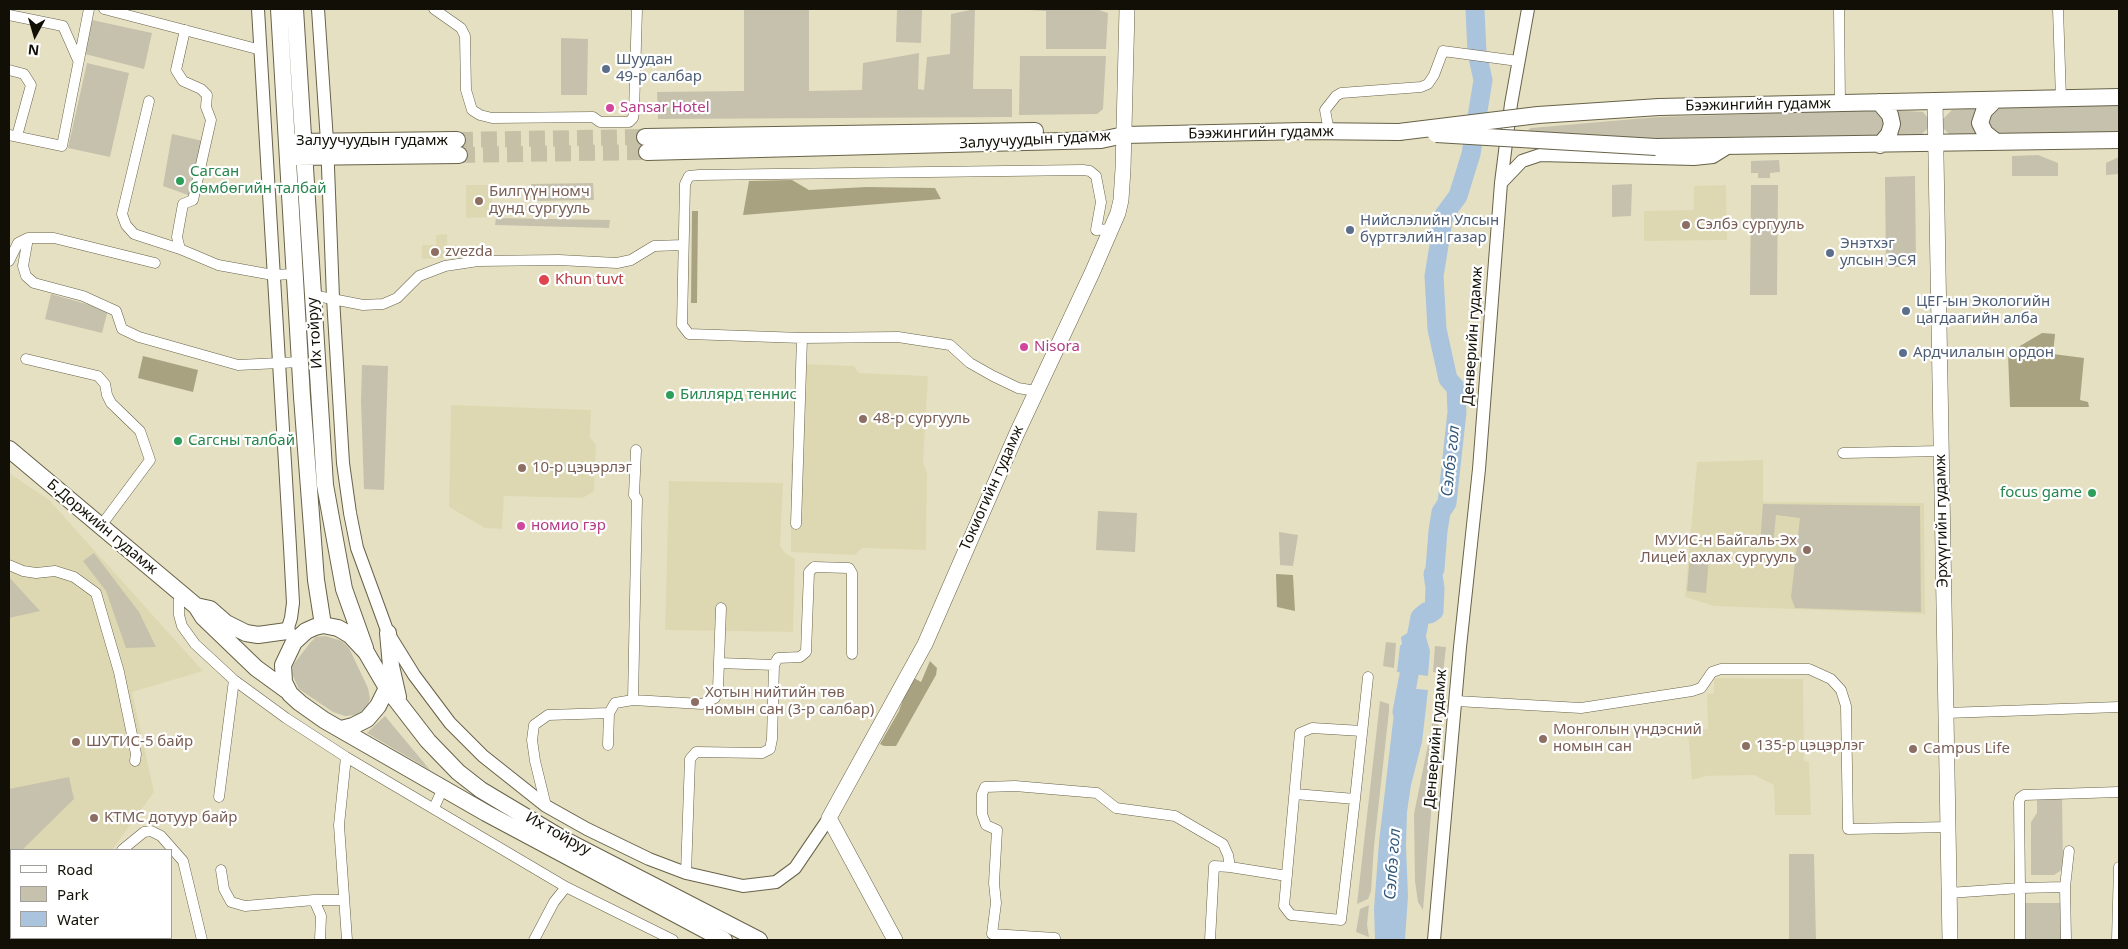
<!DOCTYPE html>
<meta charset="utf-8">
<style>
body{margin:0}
#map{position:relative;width:2128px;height:949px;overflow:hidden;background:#e6e0c2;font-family:"Noto Sans",sans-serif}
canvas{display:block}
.frame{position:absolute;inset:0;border:10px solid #121006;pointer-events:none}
.legend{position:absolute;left:10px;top:849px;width:162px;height:90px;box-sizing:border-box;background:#fff;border:1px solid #a09f9b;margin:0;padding:6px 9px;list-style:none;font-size:15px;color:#121006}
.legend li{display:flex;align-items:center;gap:10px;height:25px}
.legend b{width:25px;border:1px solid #a09f9b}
.north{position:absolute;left:10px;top:10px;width:50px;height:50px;-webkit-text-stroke:4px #fff;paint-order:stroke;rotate:186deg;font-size:14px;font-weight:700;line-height:20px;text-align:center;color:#121006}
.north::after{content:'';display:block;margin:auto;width:18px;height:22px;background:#121006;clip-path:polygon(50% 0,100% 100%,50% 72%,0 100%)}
</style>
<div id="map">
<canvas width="2128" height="949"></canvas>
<div class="frame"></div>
<ul class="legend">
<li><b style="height:6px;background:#fff"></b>Road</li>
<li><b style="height:14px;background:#c5c1ac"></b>Park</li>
<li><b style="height:14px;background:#aac4dd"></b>Water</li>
</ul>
<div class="north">N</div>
</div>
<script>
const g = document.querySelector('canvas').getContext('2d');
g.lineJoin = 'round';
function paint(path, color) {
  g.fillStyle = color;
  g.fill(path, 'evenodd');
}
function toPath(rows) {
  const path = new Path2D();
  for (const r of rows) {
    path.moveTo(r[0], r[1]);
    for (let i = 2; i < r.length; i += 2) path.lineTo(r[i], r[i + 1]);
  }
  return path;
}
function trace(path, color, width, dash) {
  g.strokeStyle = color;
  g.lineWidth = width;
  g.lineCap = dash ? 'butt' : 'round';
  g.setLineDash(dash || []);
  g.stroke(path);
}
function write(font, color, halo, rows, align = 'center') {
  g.font = font + ' "Noto Sans",sans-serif';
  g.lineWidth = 4.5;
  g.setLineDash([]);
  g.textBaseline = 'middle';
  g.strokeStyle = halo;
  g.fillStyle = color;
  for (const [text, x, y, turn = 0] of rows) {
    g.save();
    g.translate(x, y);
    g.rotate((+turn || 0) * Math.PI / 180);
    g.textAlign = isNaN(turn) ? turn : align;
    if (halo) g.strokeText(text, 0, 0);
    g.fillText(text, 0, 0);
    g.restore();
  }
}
paint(toPath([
 [466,185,492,185,492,217,466,218],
 [1726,185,1727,240,1644,241,1644,211,1694,210,1694,186],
 [447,234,448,258,422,259,422,245,436,245,436,235],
 [804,364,854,366,859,373,928,376,923,463,927,472,926,550,862,548,855,555,791,552,791,464,799,464],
 [451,405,591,410,590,437,596,445,594,491,583,498,504,496,502,529,485,528,449,507],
 [1763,460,1763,502,1924,503,1925,614,1714,606,1685,597,1697,462],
 [9,473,49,500,203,671,132,692,154,792,112,850,11,850,11,916,9,914],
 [669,481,783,483,780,546,785,553,795,559,793,632,665,630],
 [1714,678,1803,679,1804,761,1809,762,1811,815,1775,815,1774,785,1754,775,1706,776,1692,780,1688,731,1708,729,1707,694,1714,693]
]), '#ded8b2');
paint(toPath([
 [744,9,809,9,809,91,862,90,863,63,919,53,918,89,924,90,927,57,950,54,951,14,975,9,973,89,1012,89,1012,117,658,119,657,92,744,91],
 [897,9,922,9,921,43,896,42],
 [1013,9,1096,9,1108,13,1106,49,1046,49,1046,11],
 [92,20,152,33,144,69,85,54],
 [561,38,588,39,587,95,561,95],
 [1020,56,1106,56,1103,109,1097,114,1019,115],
 [87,63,129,73,110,157,68,148],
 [2119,105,2119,133,1997,135,1984,127,1992,108],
 [1982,108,1982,135,1953,136,1949,134,1943,128,1943,119,1952,110],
 [1875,110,1887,117,1881,136,1658,139,1532,132,1528,130,1531,128,1658,117],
 [1890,110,1923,112,1928,118,1929,127,1920,136,1890,137],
 [172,134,203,141,191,196,163,186],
 [2038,155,2058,163,2058,176,2012,176,2012,156],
 [2119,157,2119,174,2106,175,2106,163],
 [1779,160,1780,172,1770,173,1770,178,1758,178,1758,173,1751,173,1751,161],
 [1915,176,1916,267,1886,267,1885,177],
 [593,183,594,200,532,201,531,184],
 [1632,184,1631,216,1612,217,1612,185],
 [1751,185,1778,185,1777,295,1750,295],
 [496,218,610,220,609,228,495,225],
 [51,294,108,310,102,333,45,319],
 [362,365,388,366,384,490,364,489,361,401],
 [1763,504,1920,506,1921,612,1795,608,1791,597,1800,518,1776,515,1773,545,1760,544],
 [1098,511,1137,513,1135,552,1096,550],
 [1279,532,1298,535,1293,566,1280,565],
 [94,553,139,612,156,647,126,648,106,591,83,561],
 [1690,554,1709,556,1706,593,1687,591],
 [9,577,40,611,9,618],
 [325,636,342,641,349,648,368,688,370,699,365,711,357,715,345,716,333,712,299,689,292,674,293,665,310,643,316,637],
 [1386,642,1396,643,1394,668,1383,666],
 [1435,646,1446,647,1443,673,1433,672],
 [1380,701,1389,704,1389,711,1374,846,1371,891,1368,899,1357,904],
 [1436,705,1440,705,1423,910,1418,902,1415,881,1414,814],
 [385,716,430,770,367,733],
 [69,777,74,799,22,850,11,850,11,857,9,858,9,789],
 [2037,797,2062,797,2063,865,2060,871,2054,875,2031,875,2031,822,2037,813],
 [1789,854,1814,854,1816,940,1789,940],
 [2024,903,2062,903,2063,940,2024,940],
 [1369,905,1367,925,1369,937,1356,932,1360,909]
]), '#c5c1ac');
paint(toPath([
 [792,180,809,190,867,187,935,188,941,199,743,215,749,181],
 [692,211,698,211,697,303,691,303],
 [2042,333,2055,334,2053,354,2084,358,2080,400,2088,402,2089,407,2010,407,2008,353],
 [143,356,198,370,193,392,138,378],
 [1276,574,1293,575,1295,611,1277,607],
 [930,661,937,668,936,675,896,746,884,746,880,744,899,711,904,697,914,678,921,682]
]), '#a8a281');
paint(toPath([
 [1422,612,1424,619,1422,623,1430,651,1428,676,1397,672,1400,646,1402,644,1401,637,1409,632],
 [1397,687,1428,690,1422,742,1411,785,1407,812,1406,846,1408,896,1405,940,1375,940,1374,909,1379,842]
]), '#aac4dd');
trace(toPath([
 [1402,712,1420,617,1426,612,1430,614,1434,611,1435,588,1433,574,1435,569,1438,531,1441,512,1447,503,1457,412,1456,388,1448,379,1437,329,1434,276,1444,215,1458,196,1471,154,1483,80,1477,53,1475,9]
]), '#aac4dd', 19);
trace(toPath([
 [457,140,645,137],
 [459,155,647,152]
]), '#c6c1a6', 16, [16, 8]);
const minor = toPath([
 [104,9,261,50],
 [434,9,461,28,465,36,466,90,472,110,480,115,492,118,593,117,600,122,629,122,633,118,634,112,637,9],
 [1839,9,1840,103],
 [2058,9,2061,99],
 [9,15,63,26,78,60],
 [9,70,24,74,31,85,17,136],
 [149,101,122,214,126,225,134,234,180,249,218,265,273,275,294,274],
 [1329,131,1325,110,1336,96,1341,93,1421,87,1428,84,1434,75,1443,51,1518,61],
 [9,135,62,146,89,9],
 [28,238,23,266,26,276,34,283,83,296,116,311,122,329,139,337,238,365,300,362],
 [180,249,177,237,183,204,193,200,211,120,206,107,207,95,201,89,183,81,176,70,185,30],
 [9,261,18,243,28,238,54,238,155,263],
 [312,295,363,305,383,304,397,298,419,276,445,266,478,261,559,260,617,263,631,260,654,246,683,245],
 [26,359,98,376,105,384,107,395,111,403,140,431,150,460,100,527],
 [1036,391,1018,388,993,376,970,363,950,345,898,337,802,338,689,334,682,325,685,184,689,176,699,175,1083,170,1090,171,1096,176,1101,202,1096,230,1112,229],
 [1843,453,1941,451],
 [796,524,802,338],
 [9,565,23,571,36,573,55,571,74,577,96,593,119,672,136,754,135,761],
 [179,591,179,615,182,626,195,644,234,680,286,718,346,757,566,887,673,940],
 [719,663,774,665],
 [633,700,637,499,634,495,636,450],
 [1456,701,1581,708,1692,691,1701,688,1712,672,1721,669,1809,669,1831,679,1841,690,1846,706,1848,829,1949,827],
 [1946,713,2119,707],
 [1362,731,1312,728,1300,733,1284,906,1291,915,1341,920,1355,799,1368,677],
 [608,745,609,713,615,703,633,700,702,704,715,698,718,689,721,608],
 [346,757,339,825,347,940],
 [1295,794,1355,799],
 [219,797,234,680],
 [546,806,535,761,532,740,534,725,548,715,609,713],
 [434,808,443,788],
 [122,850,144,832,151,831,161,836,183,861,202,940],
 [221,870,224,889,231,902,245,906,314,900],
 [686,873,690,759,696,752,762,753,770,749,772,739,774,665,778,658,800,657,806,652,809,572,814,567,849,568,852,573,852,654],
 [1949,893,2020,888,2019,802,2020,798,2024,795,2119,792],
 [9,901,11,903],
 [133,938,136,940],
 [320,940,321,916,314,900,343,900],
 [534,940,554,902,566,887],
 [1055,940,1055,938,992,934,996,903,994,883,997,830,986,825,982,814,982,794,985,787,1015,786,1097,793,1116,808,1175,816,1223,844,1228,855,1230,867,1287,876],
 [1210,940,1214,866,1230,867],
 [2020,940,2020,888,2065,887],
 [2066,940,2065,887,2069,851],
 [2117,940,2119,867]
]);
const tertiary = toPath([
 [258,9,290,547,293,603,291,618,287,631],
 [318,9,327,141,333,298,343,463,350,513,357,548,380,611,388,633,414,675,450,723,483,756,546,806,587,829,649,859,686,873,743,886,776,882,795,868,829,818],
 [1501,183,1522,161,1540,155,1694,159,1713,157,1729,147],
 [1434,940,1460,647,1479,469,1501,183,1511,104,1528,9]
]);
const secondary = toPath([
 [1935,101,1950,940],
 [895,940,829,818,925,644,1017,433,1092,273,1118,213,1121,200,1123,169,1127,9]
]);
const primary = toPath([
 [279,9,302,397,316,580,323,625],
 [295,9,325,485,344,589,365,648],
 [1995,100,1984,111,1980,123,1985,133,1995,141],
 [1879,102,1890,115,1892,124,1889,134,1880,145],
 [1659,107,2119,97],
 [645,137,1035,131],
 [295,142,457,140],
 [1656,147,2119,140],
 [647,152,1101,140,1124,135,1304,131,1399,132],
 [295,157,459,155],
 [9,449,196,606,203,617,256,668,289,692],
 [196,606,210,609,226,623,246,633,258,635,287,631],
 [388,633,391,666,398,697],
 [387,688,428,741,458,772,481,790,563,839,759,940],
 [341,729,353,726,367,719,378,706,387,688,366,652,350,635,338,628,323,625,315,627,306,631,294,642,283,665,284,682,290,694,300,703,324,720,486,813,724,940]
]);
trace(minor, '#676248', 11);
trace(tertiary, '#676248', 14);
trace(secondary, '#676248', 16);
trace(primary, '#676248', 18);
trace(minor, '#fff', 10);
trace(tertiary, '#fff', 12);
trace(secondary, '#fff', 15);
trace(primary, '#fff', 16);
const primaryBridge = toPath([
 [1399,132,1538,115,1659,107],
 [1436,134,1656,147]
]);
trace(primaryBridge, '#676248', 18, []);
trace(primaryBridge, '#fff', 16);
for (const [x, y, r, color] of [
 [606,69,5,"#5c6f8a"],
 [610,108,5,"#d1479c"],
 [180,181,5,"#2e9e5b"],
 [479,201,5,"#8d6e63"],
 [1686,225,5,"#8d6e63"],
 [1350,230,5,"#5c6f8a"],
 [435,252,5,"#8d6e63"],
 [1830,253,5,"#5c6f8a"],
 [544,280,6,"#e0444e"],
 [1906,311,5,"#5c6f8a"],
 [1024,347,5,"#d1479c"],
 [1903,353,5,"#5c6f8a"],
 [670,395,5,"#2e9e5b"],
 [863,419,5,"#8d6e63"],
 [178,441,5,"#2e9e5b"],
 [522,468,5,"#8d6e63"],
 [2092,493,5,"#2e9e5b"],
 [521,526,5,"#d1479c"],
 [1807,550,5,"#8d6e63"],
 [695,702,5,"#8d6e63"],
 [1543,739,5,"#8d6e63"],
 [76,742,5,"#8d6e63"],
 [1746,746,5,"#8d6e63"],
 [1913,749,5,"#8d6e63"],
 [94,818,5,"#8d6e63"]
]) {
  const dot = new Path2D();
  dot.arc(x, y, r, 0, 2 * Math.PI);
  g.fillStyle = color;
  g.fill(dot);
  trace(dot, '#fff', 2);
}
write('15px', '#4e5e75', '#fff', [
 ["Шуудан",616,60],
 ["49-р салбар",616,77],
 ["Нийслэлийн Улсын",1360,221],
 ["бүртгэлийн газар",1360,238],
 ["Энэтхэг",1840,244],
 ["улсын ЭСЯ",1840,261],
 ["ЦЕГ-ын Экологийн",1916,302],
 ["цагдаагийн алба",1916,319],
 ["Ардчилалын ордон",1913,353]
], 'left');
write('15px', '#121006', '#fff', [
 ["Бээжингийн гудамж",1758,105,-1],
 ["Бээжингийн гудамж",1261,133,-1],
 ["Залуучуудын гудамж",1035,140,-3],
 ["Залуучуудын гудамж",372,141],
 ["Их тойруу",315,333,-94],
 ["Денверийн гудамж",1473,336,-86],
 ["Токиогийн гудамж",992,488,-66],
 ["Эрхүүгийн гудамж",1942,521,-91],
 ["Б.Доржийн гудамж",102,527,40],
 ["Денверийн гудамж",1436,739,-85],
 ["Их тойруу",558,834,29]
]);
write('15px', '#b23c85', '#fff', [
 ["Sansar Hotel",620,108],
 ["Nisora",1034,347],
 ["номио гэр",531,526]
], 'left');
write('15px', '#27864d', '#fff', [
 ["Сагсан",190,172],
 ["бөмбөгийн талбай",190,189],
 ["Биллярд теннис",680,395],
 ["Сагсны талбай",188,441],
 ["focus game",2082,493,"right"]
], 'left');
write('15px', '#785e54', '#fff', [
 ["Билгүүн номч",489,192],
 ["дунд сургууль",489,209],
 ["Сэлбэ сургууль",1696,225],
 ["zvezda",445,252],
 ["48-р сургууль",873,419],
 ["10-р цэцэрлэг",532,468],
 ["МУИС-н Байгаль-Эх",1797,541,"right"],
 ["Лицей ахлах сургууль",1797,558,"right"],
 ["Хотын нийтийн төв",705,693],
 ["номын сан (3-р салбар)",705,710],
 ["Монголын үндэсний",1553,730],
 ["номын сан",1553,747],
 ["ШУТИС-5 байр",86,742],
 ["135-р цэцэрлэг",1756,746],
 ["Campus Life",1923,749],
 ["KTMC дотуур байр",104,818]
], 'left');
write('15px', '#be3a42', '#fff', [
 ["Khun tuvt",555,280]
], 'left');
write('italic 16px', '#2f577c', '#fff', [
 ["Сэлбэ гол",1451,461,-84],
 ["Сэлбэ гол",1393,864,-86]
]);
</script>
